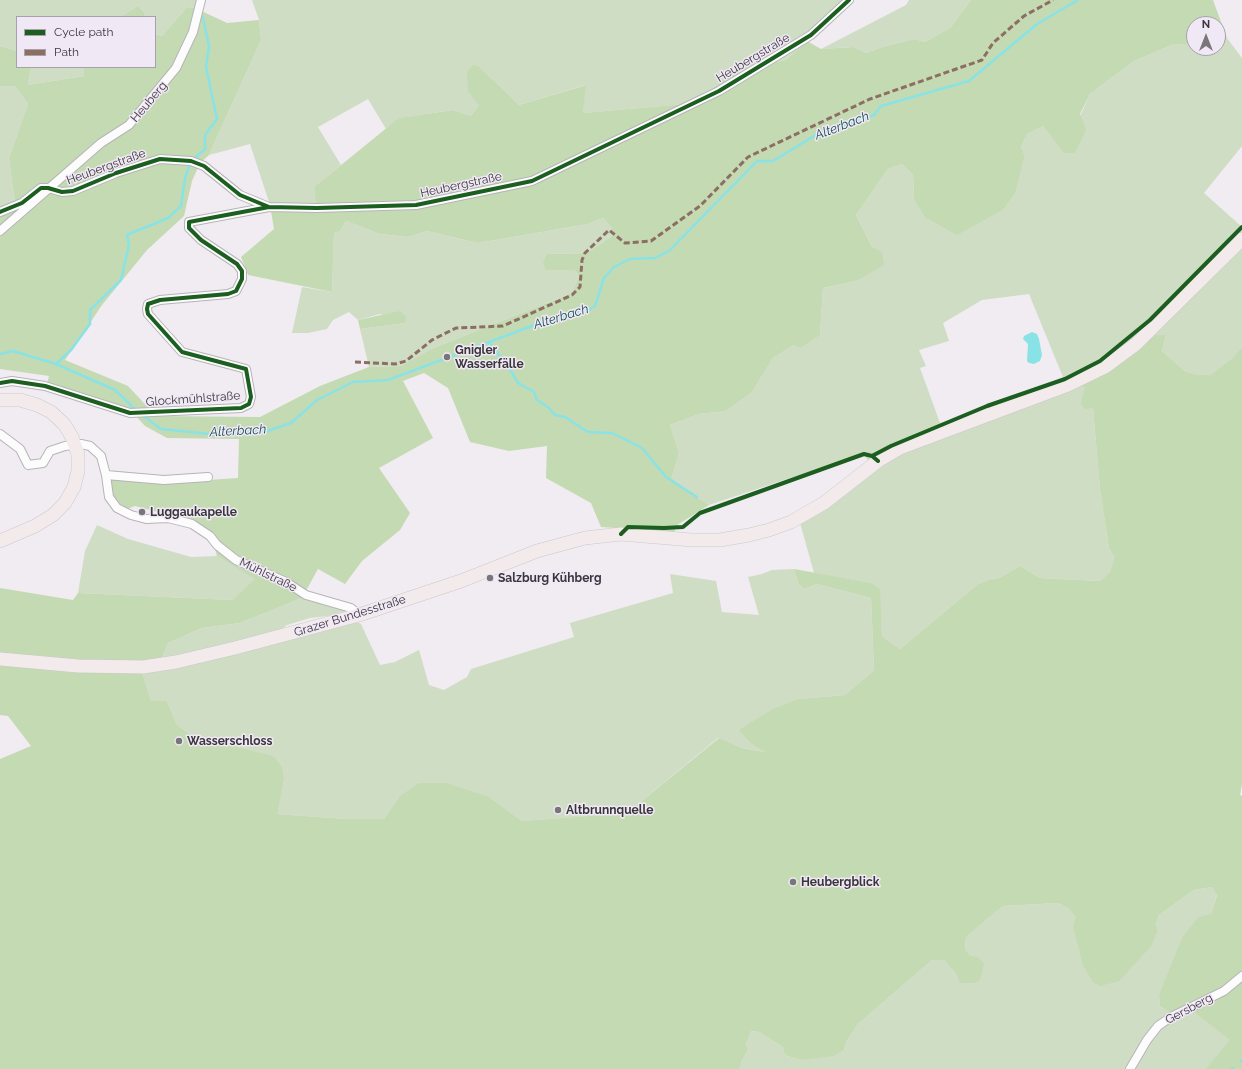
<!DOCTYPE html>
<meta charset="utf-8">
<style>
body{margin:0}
#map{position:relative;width:1242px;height:1069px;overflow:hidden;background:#f0ecf2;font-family:Raleway,sans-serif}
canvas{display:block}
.legend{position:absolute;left:16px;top:16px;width:140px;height:52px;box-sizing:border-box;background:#f1e8f6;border:1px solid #a7a1ab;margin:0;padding:5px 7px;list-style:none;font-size:12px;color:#39363b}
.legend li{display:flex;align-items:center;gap:8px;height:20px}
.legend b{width:20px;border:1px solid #a7a1ab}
.north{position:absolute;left:1186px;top:16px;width:40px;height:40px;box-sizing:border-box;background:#f1e8f6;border:1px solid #a7a1ab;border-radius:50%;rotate:0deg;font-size:11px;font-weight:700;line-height:16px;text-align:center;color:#39363b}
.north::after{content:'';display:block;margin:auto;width:14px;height:18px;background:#79767b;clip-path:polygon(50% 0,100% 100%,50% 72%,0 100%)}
</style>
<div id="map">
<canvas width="1242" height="1069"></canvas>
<ul class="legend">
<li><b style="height:5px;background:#1b5e20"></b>Cycle path</li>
<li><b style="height:5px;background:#8d6e63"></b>Path</li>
</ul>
<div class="north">N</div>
</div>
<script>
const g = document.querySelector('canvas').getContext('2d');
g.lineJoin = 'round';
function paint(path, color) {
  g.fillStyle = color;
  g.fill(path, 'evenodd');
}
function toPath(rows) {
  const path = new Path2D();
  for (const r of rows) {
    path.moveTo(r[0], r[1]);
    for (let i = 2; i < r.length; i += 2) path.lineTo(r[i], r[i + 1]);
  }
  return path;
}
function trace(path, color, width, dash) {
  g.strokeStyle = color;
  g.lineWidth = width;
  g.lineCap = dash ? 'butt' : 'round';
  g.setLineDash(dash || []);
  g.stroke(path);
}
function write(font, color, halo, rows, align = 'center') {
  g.font = font + ' Raleway,sans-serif';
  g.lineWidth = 3;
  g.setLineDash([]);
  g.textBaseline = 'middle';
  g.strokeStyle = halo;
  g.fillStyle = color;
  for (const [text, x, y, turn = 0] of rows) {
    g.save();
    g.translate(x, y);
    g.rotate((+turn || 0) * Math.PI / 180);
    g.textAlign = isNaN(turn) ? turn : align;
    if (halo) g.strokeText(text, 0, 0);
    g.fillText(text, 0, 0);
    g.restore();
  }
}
paint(toPath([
 [0,0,197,0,195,8,187,7,162,36,155,34,155,17,144,17,145,13,138,6,120,17,17,17,17,51,0,46],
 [252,0,853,0,786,60,736,70,697,103,583,113,585,85,519,105,479,66,479,105,471,116,453,110,400,118,386,129,368,99,318,127,341,165,314,187,316,206,270,205,250,144,209,155,261,40,259,20],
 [909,0,971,0,950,28,925,42,914,39,882,47,866,53,853,47,821,49,906,5],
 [1227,38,1242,58,1242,146,1204,193,1242,227,1242,347,1231,359,1210,375,1196,375,1185,371,1162,351,1166,335,1066,382,1085,388,1093,408,1100,490,1109,548,1116,557,1110,572,1100,581,1040,578,1020,566,999,578,991,579,978,584,900,649,882,636,879,590,872,583,814,573,797,512,835,488,868,460,862,454,709,505,671,481,679,453,670,425,699,414,726,411,752,392,773,358,794,345,820,335,823,288,856,281,872,247,856,215,888,169,902,164,913,175,914,199,1004,209,1016,192,1025,156,1021,147,1027,134,1043,126,1064,152,1090,94,1134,61,1174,44,1194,44,1194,48,1218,48,1218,45,1223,45],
 [1029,294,1065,382,940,423,920,368,926,366,919,350,949,341,943,323,982,300],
 [31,67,83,67,84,76,28,85],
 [0,86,15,86,28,104,9,158,15,203,0,207],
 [603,218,612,228,612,236,587,253,547,254,546,270,574,270,579,276,572,293,431,349,401,366,369,367,360,329,405,323,380,314,358,320,349,312,333,320,327,329,308,333,292,333,302,287,332,292,334,233,340,231,346,221,380,234,408,237,427,231,478,243,588,224],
 [97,525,128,539,191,557,217,556,256,579,232,600,78,593,85,551],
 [794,569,798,583,804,589,817,584,871,598,874,670,845,695,799,699,766,752,742,748,718,738,627,813,522,821,489,797,399,797,384,819,346,819,276,814,284,780,226,746,195,737,177,725,167,701,151,701,142,672,355,621,361,624,380,665,395,662,419,650,429,685,444,690,467,677,471,669,574,637,570,623,673,593,670,574,716,581,722,612,759,615,748,577,762,574,772,570],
 [302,598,350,610,328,616,310,618,287,625,275,634,161,660,168,643,202,628,240,623],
 [1212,887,1217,894,1211,914,1159,995,1160,1006,1172,1014,1191,1010,1231,1040,1205,1069,740,1069,742,1060,748,1050,746,1044,751,1031,759,1032,783,1047,784,1053,787,1056,801,1060,844,1050,846,1042,858,1024,932,960,944,960,957,975,971,956,965,949,966,937,1003,906,1058,903,1068,908,1076,918,1158,930,1156,923,1159,915,1194,890]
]), '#cfddc4');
paint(toPath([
 [971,0,1213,0,1227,38,1223,45,1218,45,1218,24,1194,24,1194,44,1174,44,1134,61,1090,94,1080,114,1086,130,1075,153,1064,153,1043,126,1027,134,1021,147,1025,156,1016,192,1004,209,957,235,925,217,914,199,913,175,902,164,888,169,856,215,872,247,882,252,884,265,856,281,823,288,820,335,800,348,794,345,773,358,752,392,726,411,699,414,670,425,679,453,671,481,709,505,677,525,674,532,601,527,591,503,546,478,547,446,509,451,470,442,448,388,424,373,403,381,433,438,379,468,410,513,400,530,362,561,345,584,318,569,302,598,240,623,202,628,168,643,161,660,81,662,0,654,0,588,73,600,78,593,232,600,255,579,217,556,210,531,195,522,135,506,127,509,113,498,109,479,164,483,238,478,239,439,167,438,145,426,133,413,47,384,49,376,0,369,0,207,15,203,9,158,28,104,15,86,0,86,0,46,17,51,17,67,31,67,28,85,84,76,83,67,155,67,155,34,162,36,187,7,195,8,227,23,259,20,261,40,209,155,200,163,192,181,184,216,147,250,102,305,65,360,128,386,156,416,260,417,320,386,369,367,401,366,431,349,572,293,579,276,574,270,546,270,543,263,547,254,587,253,612,236,612,228,603,218,588,224,478,243,427,231,408,237,380,234,346,221,340,231,334,233,332,292,248,275,241,257,274,229,270,205,316,206,314,187,399,118,453,110,471,116,479,105,468,91,467,72,473,65,479,66,519,105,586,85,583,113,696,103,736,70,786,60,807,41,821,49,853,47,866,53,882,47,914,39,925,42,950,28],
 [138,6,145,13,144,17,120,17],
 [400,311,406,317,405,323,360,329,358,320],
 [1166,335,1162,351,1185,371,1197,375,1210,375,1231,359,1242,347,1242,784,1240,795,1242,796,1242,1069,1205,1069,1230,1040,1191,1010,1172,1014,1160,1006,1159,995,1183,936,1199,917,1211,914,1217,895,1212,887,1194,890,1159,915,1156,923,1158,930,1151,946,1119,981,1100,986,1093,982,1083,965,1073,926,1076,918,1068,908,1058,903,1003,906,966,937,965,949,971,956,978,957,984,964,980,980,974,983,960,983,957,975,944,960,932,960,858,1024,846,1042,844,1050,833,1056,801,1060,787,1056,784,1053,783,1047,759,1032,751,1031,746,1044,748,1050,742,1060,740,1069,0,1069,0,759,31,746,8,716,0,715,0,664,142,672,151,701,167,701,177,725,195,737,273,756,282,767,284,780,277,814,346,819,384,819,399,797,419,783,446,783,489,797,522,821,627,813,719,738,742,748,765,752,751,743,739,730,773,709,799,699,845,695,874,670,871,598,817,584,804,589,798,583,794,569,872,583,880,590,882,636,900,649,978,584,991,579,999,578,1020,566,1040,578,1100,581,1110,572,1115,557,1109,548,1100,490,1093,408,1085,409,1081,403,1085,388,1065,382,1140,336]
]), '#c4dab2');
paint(toPath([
 [1032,332,1037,334,1039,339,1042,355,1040,361,1034,364,1029,363,1027,361,1028,344,1023,339,1024,336]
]), '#89e3e6');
trace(toPath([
 [195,158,205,149,205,135,217,119,206,67,209,46,203,18],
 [490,343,511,371,518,383,534,392,537,400,549,408,555,415,565,417,588,432,612,433,642,448,666,477,697,497],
 [0,354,13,351,56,364,115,390,137,411],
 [56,364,71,350,90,324,90,310,121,280,129,245,127,235,168,218,181,206,185,178,190,164],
 [141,414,161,429,219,435,267,431,291,423,317,400,353,382,388,380,545,321,587,311,595,306,604,278,614,267,630,259,655,258,669,251,757,161,773,161,819,133,833,131,874,115,881,106,969,81,1037,24,1078,0],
 [1241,1061,1242,1061],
 [1232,1069,1233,1068]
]), '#89e3e6', 2.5);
const minor = toPath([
 [0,212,22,203,41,188,48,188,62,192,73,191,116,173,160,159,191,161,204,166,240,195,269,207,317,208,416,205,532,181,719,91,811,35,849,0],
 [0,231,101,143,129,125,176,68,193,32,201,0],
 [0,383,12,381,45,386,130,413,241,408,249,404,251,397,246,369,182,352,148,314,147,309,148,304,160,300,228,294,236,291,242,279,242,271,237,264,201,240,189,228,189,222,269,207],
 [0,434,20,449,28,465,43,463,50,451,65,446,81,444,90,446,101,456,106,475,109,497,117,508,131,515,146,519,168,518,192,524,210,536,217,545,236,560,286,582,306,595,351,608,359,615],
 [106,475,164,480,208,477],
 [1130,1069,1147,1040,1158,1026,1171,1017,1224,991,1242,976]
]);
const primary = toPath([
 [0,400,20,400,37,405,51,412,64,424,72,437,78,454,78,471,74,487,65,503,53,515,35,526,0,541],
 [0,659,78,666,143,667,176,662,235,648,359,615,461,581,537,551,585,538,621,534,692,540,720,540,749,535,769,530,791,522,824,503,878,461,900,448,1068,385,1105,367,1136,344,1242,239]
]);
trace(minor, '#b7b4b9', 10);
trace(primary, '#cac8cb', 14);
trace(minor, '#fdfcfd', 8);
trace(primary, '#f3ebeb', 13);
trace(toPath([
 [355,362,395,364,406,361,432,340,456,328,503,326,572,295,580,287,582,260,585,253,609,230,625,243,651,241,700,206,748,157,870,99,982,60,993,43,1024,16,1053,0]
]), '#8d6e63', 3, [6, 3]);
trace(toPath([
 [0,212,22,203,41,188,48,188,62,192,73,191,116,173,160,159,191,161,204,166,240,195,269,207,317,208,416,205,532,181,719,91,811,35,849,0],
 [0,383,12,381,45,386,130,413,241,408,249,404,251,397,246,369,182,352,148,314,147,309,148,304,160,300,228,294,236,291,242,279,242,271,237,264,201,240,189,228,189,222,269,207],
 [872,456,891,446,987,406,1065,379,1100,361,1150,320,1242,227],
 [621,534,628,527,664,528,683,527,700,513,864,454,872,456,878,461]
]), '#1b5e20', 4);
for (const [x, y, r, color] of [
 [447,357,4,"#79767b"],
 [142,512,4,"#79767b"],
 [490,578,4,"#79767b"],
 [179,741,4,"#79767b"],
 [558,810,4,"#79767b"],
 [793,882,4,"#79767b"]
]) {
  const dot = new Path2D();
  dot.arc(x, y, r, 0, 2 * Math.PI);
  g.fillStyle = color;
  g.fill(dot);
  trace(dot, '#f1e8f6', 1.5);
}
write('12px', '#39363b', '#f1e8f6', [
 ["Heubergstraße",753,58,-31],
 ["Heuberg",149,102,-50],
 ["Heubergstraße",106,167,-20],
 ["Heubergstraße",461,185,-12],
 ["Glockmühlstraße",193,399,-4],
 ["Mühlstraße",268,575,26],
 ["Grazer Bundesstraße",350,616,-17],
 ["Gersberg",1189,1009,-28]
]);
write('bold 12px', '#39363b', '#f1e8f6', [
 ["Gnigler",455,350],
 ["Wasserfälle",455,364],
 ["Luggaukapelle",150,512],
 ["Salzburg Kühberg",498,578],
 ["Wasserschloss",187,741],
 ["Altbrunnquelle",566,810],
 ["Heubergblick",801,882]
], 'left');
write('italic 13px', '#165050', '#f1e8f6', [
 ["Alterbach",842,126,-21],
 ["Alterbach",561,317,-17],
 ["Alterbach",238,431,-3]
]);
</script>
